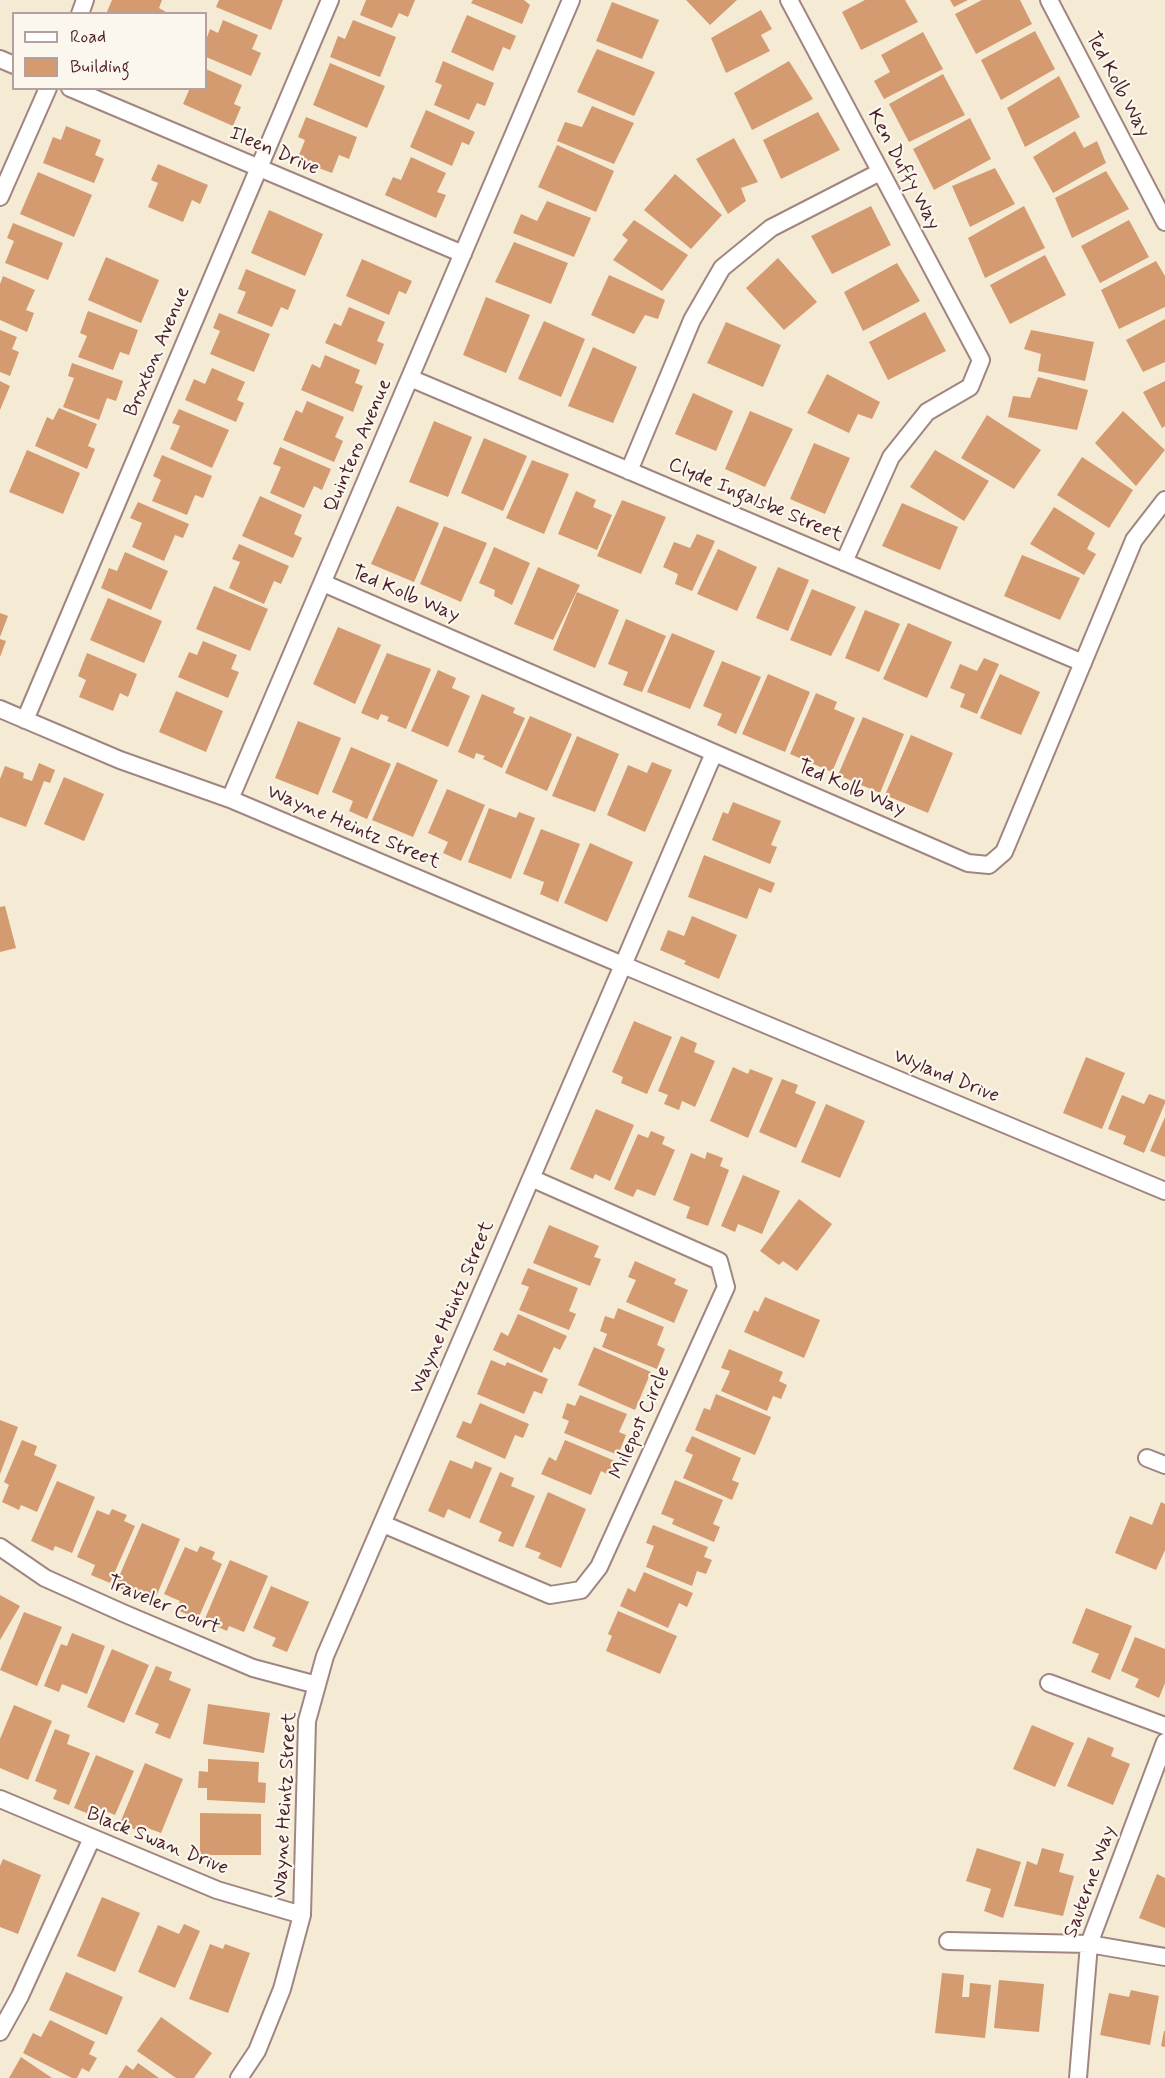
<!DOCTYPE html>
<style>
body{margin:0}
#map{position:relative;width:1165px;height:2078px;overflow:hidden;background:#f5ebd5;font-family:Mynerve,sans-serif}
canvas{display:block}
.legend{position:absolute;left:12px;top:12px;width:195px;height:78px;box-sizing:border-box;background:#fbf7ec;border:2px solid #b4a19f;margin:0;padding:8px 10px;list-style:none;font-size:18px;color:#4a1f2b}
.legend li{display:flex;align-items:center;gap:12px;height:30px}
.legend b{width:30px;border:2px solid #b4a19f}
</style>
<div id="map">
<canvas width="1165" height="2078"></canvas>
<ul class="legend">
<li><b style="height:8px;background:#fff"></b>Road</li>
<li><b style="height:16px;background:#d49a70"></b>Building</li>
</ul>
</div>
<script>
const g = document.querySelector('canvas').getContext('2d');
g.lineJoin = 'round';
function paint(path, color) {
  g.fillStyle = color;
  g.fill(path, 'evenodd');
}
function toPath(rows) {
  const path = new Path2D();
  for (const r of rows) {
    path.moveTo(r[0], r[1]);
    for (let i = 2; i < r.length; i += 2) path.lineTo(r[i], r[i + 1]);
  }
  return path;
}
function trace(path, color, width, dash) {
  g.strokeStyle = color;
  g.lineWidth = width;
  g.lineCap = dash ? 'butt' : 'round';
  g.setLineDash(dash || []);
  g.stroke(path);
}
function write(font, color, halo, rows, align = 'center') {
  g.font = font + ' Mynerve,sans-serif';
  g.lineWidth = 4.5;
  g.setLineDash([]);
  g.textBaseline = 'middle';
  g.strokeStyle = halo;
  g.fillStyle = color;
  for (const [text, x, y, turn = 0] of rows) {
    g.save();
    g.translate(x, y);
    g.rotate((+turn || 0) * Math.PI / 180);
    g.textAlign = isNaN(turn) ? turn : align;
    if (halo) g.strokeText(text, 0, 0);
    g.fillText(text, 0, 0);
    g.restore();
  }
}
paint(toPath([
 [112,0,162,0,159,8,166,12,106,14],
 [219,0,283,0,271,30,216,7],
 [366,0,415,0,408,17,399,13,392,28,360,15],
 [473,0,524,0,530,5,522,24,471,3],
 [686,0,737,0,710,25],
 [865,0,905,0,918,22,861,50,842,12],
 [950,0,968,0,954,7],
 [982,0,1020,0,1032,24,976,54,955,14],
 [612,2,659,20,642,59,596,41],
 [761,10,772,29,761,35,770,51,726,73,711,38],
 [467,15,516,36,510,50,503,47,493,71,451,52],
 [223,20,258,35,252,49,261,53,251,76,206,57,206,40,210,29,218,33],
 [353,20,396,37,380,77,330,57,338,36,345,39],
 [1035,31,1055,69,1001,100,981,60],
 [923,32,943,69,884,99,874,81,890,72,881,55],
 [597,49,655,72,634,116,577,92],
 [443,61,494,83,485,106,477,103,469,120,434,105,442,85,435,82],
 [789,61,813,99,752,130,734,93],
 [330,63,385,86,367,128,313,105],
 [206,69,242,85,234,104,241,107,233,126,183,104,190,88,206,88],
 [943,74,965,115,909,142,889,104],
 [1059,76,1080,117,1025,147,1007,108],
 [592,106,634,123,614,164,557,141,565,122,582,127],
 [426,110,475,132,469,145,462,142,452,166,410,147],
 [818,112,840,150,781,179,763,140],
 [306,117,357,137,349,159,339,155,332,173,297,160,305,140,298,137],
 [970,118,991,159,934,190,913,149],
 [66,126,101,140,95,155,104,159,94,183,43,163,53,137,61,140],
 [1075,131,1084,148,1097,141,1106,163,1053,193,1033,157],
 [734,138,758,182,741,188,746,201,728,214,696,159],
 [557,145,614,171,596,212,538,187],
 [411,157,446,173,437,192,446,195,436,218,385,195,393,177,401,180],
 [158,164,208,185,200,204,192,200,183,222,148,207,158,183,151,180],
 [995,168,1015,204,970,227,952,186],
 [1106,171,1129,209,1072,238,1055,198],
 [38,172,92,195,74,237,20,214],
 [675,174,722,215,691,249,644,210],
 [547,201,591,218,574,257,513,233,521,214,537,221],
 [871,206,891,245,832,274,811,236],
 [1024,206,1045,248,985,278,968,238],
 [269,210,323,234,305,276,251,253],
 [634,220,688,255,662,291,613,260,628,240,622,235],
 [1129,220,1149,257,1100,283,1081,246],
 [13,223,63,243,48,280,5,263,14,241,7,238],
 [514,242,568,263,551,304,495,282],
 [1045,255,1066,295,1010,324,990,285],
 [106,257,159,280,141,323,88,300],
 [778,258,817,302,784,330,746,288],
 [362,259,412,281,406,294,399,291,389,315,346,296],
 [1156,261,1165,276,1165,307,1119,329,1101,290],
 [897,263,920,301,863,331,844,292],
 [246,269,296,290,288,310,281,307,272,327,237,313,246,292,238,289],
 [609,275,665,300,658,319,645,315,634,334,591,315],
 [3,276,35,290,26,310,34,313,27,332,0,320,0,284],
 [486,297,530,315,506,373,463,355],
 [349,307,385,322,377,341,384,344,376,365,325,343,334,323,341,326],
 [88,311,138,330,129,355,120,352,113,370,78,357,87,336,80,333],
 [925,312,946,351,888,380,869,342],
 [219,313,270,334,254,372,210,354,220,331,213,328],
 [1165,319,1165,362,1143,372,1126,340],
 [544,321,585,339,561,397,518,379],
 [726,322,781,345,763,387,707,363],
 [0,330,17,337,12,349,19,352,10,376,0,372],
 [1031,330,1094,342,1085,381,1038,371,1041,354,1024,349],
 [593,347,637,367,613,423,568,406],
 [325,355,360,370,355,383,363,386,353,412,301,390,312,364,320,368],
 [72,363,123,381,116,401,107,398,99,420,63,407,74,378,68,376],
 [212,368,245,382,237,400,244,403,236,422,185,400,194,379,205,384],
 [827,374,880,402,872,419,858,414,849,433,807,413],
 [1038,377,1088,390,1077,430,1008,417,1013,396,1030,398],
 [0,381,10,386,0,410],
 [1165,381,1165,426,1162,428,1143,392],
 [693,393,733,411,716,451,675,434],
 [307,401,344,417,335,437,343,441,334,462,283,440,296,410,302,413],
 [59,408,97,424,88,446,95,449,87,469,35,446,47,417,53,420],
 [179,409,229,430,212,468,170,449,180,426,172,423],
 [750,411,793,429,765,487,725,469],
 [1123,411,1165,450,1136,486,1095,443],
 [987,415,1041,450,1014,489,961,458],
 [434,421,472,437,448,497,409,482],
 [484,438,527,456,503,511,461,493],
 [814,443,850,458,825,514,790,499],
 [280,447,331,469,322,490,314,486,304,508,270,493,281,467,273,464],
 [27,450,80,473,63,514,9,492],
 [935,450,989,481,964,521,910,487],
 [162,455,212,476,203,498,195,495,187,515,152,501,161,480,153,476],
 [1082,457,1133,490,1109,528,1057,495],
 [532,460,569,474,544,534,506,518],
 [576,491,596,500,593,507,612,515,597,550,558,534],
 [260,496,302,515,294,534,302,538,293,558,242,536],
 [622,500,666,517,641,574,597,556],
 [138,502,189,524,183,538,175,535,164,561,132,547,142,523,130,518],
 [902,503,958,527,940,570,882,546],
 [397,506,439,523,414,582,371,564],
 [1054,507,1095,533,1087,549,1096,554,1084,575,1030,544],
 [444,526,487,543,461,602,420,584],
 [697,534,715,541,692,591,675,584,678,574,663,567,674,542,690,548],
 [239,544,289,566,281,584,274,581,264,604,229,588,240,562,232,559],
 [494,547,530,563,512,605,494,596,495,590,479,583],
 [718,549,757,567,737,611,697,594],
 [125,552,168,571,151,610,101,588,109,568,117,571],
 [1022,555,1080,578,1060,620,1004,596],
 [538,567,580,585,553,640,514,624],
 [778,567,809,580,788,631,756,618],
 [214,586,268,609,250,651,196,629],
 [812,589,856,607,831,656,790,640],
 [577,592,619,610,595,668,553,650],
 [108,598,162,621,144,663,90,640],
 [865,610,900,624,879,672,845,658],
 [0,613,8,616,0,637],
 [626,619,666,636,642,692,623,685,628,672,608,664],
 [908,623,952,642,927,698,883,679],
 [338,627,381,645,355,704,313,684],
 [672,633,715,651,690,709,647,692],
 [0,639,6,641,0,657],
 [203,641,237,655,231,669,239,672,228,698,178,677,189,652,197,655],
 [87,653,137,674,128,697,120,693,113,711,79,697,86,680,78,676],
 [387,653,431,669,406,729,387,721,389,717,381,714,378,720,361,713],
 [984,658,999,664,977,714,960,707,965,694,950,688,960,664,977,671],
 [722,661,761,677,736,734,717,725,722,714,703,706],
 [438,670,456,678,452,688,470,696,448,747,411,731],
 [768,674,810,692,785,752,742,734],
 [1000,674,1040,692,1021,735,980,718],
 [176,691,223,711,206,752,159,732],
 [816,693,837,702,834,709,855,718,832,772,790,754],
 [482,694,515,708,513,713,525,718,502,768,483,759,485,756,476,753,474,759,458,752],
 [530,716,572,734,547,791,505,773],
 [863,717,904,734,880,793,838,775],
 [298,721,341,738,318,795,275,778],
 [911,735,953,753,928,813,885,795],
 [577,736,619,754,595,812,552,796],
 [351,747,391,764,367,819,349,811,353,801,332,792],
 [397,762,438,780,413,837,372,820],
 [652,762,672,770,645,832,607,815,628,765,647,773],
 [39,763,55,770,50,783,44,781,26,827,0,817,0,779,5,766,24,773,23,778,32,781],
 [64,777,104,794,84,841,44,824],
 [447,789,485,805,461,861,443,853,448,842,428,833],
 [733,802,781,821,771,845,777,847,770,864,712,840,723,812,728,814],
 [489,808,516,818,519,812,535,818,511,879,468,862],
 [541,829,580,844,558,902,540,894,544,882,523,874],
 [590,843,633,862,607,922,564,903],
 [704,855,775,883,771,893,759,888,747,919,688,897],
 [5,906,16,948,0,952,0,907],
 [692,916,737,935,719,979,684,964,686,961,660,950,668,930,684,936],
 [634,1021,672,1037,647,1094,621,1083,623,1077,612,1072],
 [681,1036,697,1043,694,1052,715,1061,695,1107,682,1101,679,1110,664,1104,668,1095,658,1091],
 [1086,1057,1125,1073,1102,1129,1063,1113],
 [733,1067,748,1074,750,1069,773,1078,748,1138,710,1121],
 [782,1079,798,1085,795,1093,816,1102,796,1148,759,1132],
 [1149,1094,1165,1100,1165,1103,1144,1153,1123,1144,1126,1136,1108,1129,1122,1095,1144,1104],
 [826,1104,865,1121,840,1178,801,1162],
 [596,1109,634,1125,610,1181,595,1174,593,1179,570,1169],
 [1165,1117,1165,1157,1150,1151],
 [651,1131,665,1137,662,1144,675,1150,655,1196,637,1189,633,1197,614,1189,638,1134,648,1138],
 [707,1152,723,1158,720,1166,729,1170,708,1226,686,1218,690,1207,673,1200,691,1153,705,1159],
 [743,1175,780,1191,762,1234,738,1224,735,1232,721,1226],
 [799,1199,832,1224,797,1271,783,1261,779,1265,760,1251],
 [549,1225,599,1246,594,1257,601,1259,590,1286,533,1263],
 [635,1261,676,1279,674,1284,688,1290,674,1323,626,1302,636,1280,628,1277],
 [528,1268,578,1288,569,1311,576,1314,569,1330,519,1310,529,1287,521,1284],
 [765,1297,820,1320,804,1358,744,1332,754,1310,758,1312],
 [618,1308,664,1327,657,1345,665,1349,657,1369,602,1347,607,1334,600,1331,605,1316,614,1319],
 [518,1314,567,1336,560,1350,554,1347,542,1373,493,1350,501,1332,508,1336],
 [594,1347,651,1372,635,1410,578,1385],
 [729,1349,783,1372,779,1381,787,1385,781,1399,773,1396,767,1411,721,1391,730,1371,721,1368],
 [491,1360,505,1366,507,1362,548,1379,542,1394,534,1391,524,1414,477,1394],
 [716,1394,771,1417,755,1455,695,1430,704,1408,710,1410],
 [580,1395,627,1414,619,1432,626,1435,618,1455,564,1433,569,1421,562,1418,567,1403,575,1406],
 [480,1403,529,1424,523,1438,515,1435,505,1459,456,1437,463,1421,471,1424],
 [0,1420,18,1427,0,1474],
 [692,1436,741,1458,732,1480,739,1483,732,1500,683,1478,693,1455,685,1451],
 [22,1440,37,1446,34,1455,57,1465,37,1512,21,1505,19,1510,2,1502,9,1485,4,1482],
 [565,1440,615,1461,609,1475,601,1471,591,1495,541,1474,549,1457,556,1461],
 [450,1460,472,1469,475,1461,492,1468,470,1519,448,1509,444,1518,428,1511],
 [500,1472,514,1478,511,1486,535,1496,513,1547,498,1541,502,1532,479,1522],
 [675,1480,723,1500,713,1524,720,1527,714,1542,672,1524,674,1519,661,1514],
 [57,1481,95,1497,72,1553,55,1546,53,1551,31,1541],
 [548,1492,586,1509,561,1568,538,1558,541,1553,525,1547],
 [1161,1502,1165,1504,1165,1550,1156,1570,1115,1553,1130,1516,1152,1525],
 [112,1509,127,1515,124,1521,135,1526,110,1583,91,1575,95,1565,77,1557,97,1510,109,1515],
 [142,1523,180,1539,156,1597,140,1590,138,1596,115,1586],
 [653,1525,708,1547,704,1557,712,1560,706,1574,697,1571,692,1586,646,1567,654,1546,646,1543],
 [200,1546,215,1552,212,1559,222,1564,198,1619,177,1610,180,1601,164,1594,185,1547,197,1552],
 [230,1560,268,1576,244,1632,229,1626,227,1631,204,1621],
 [644,1572,693,1593,687,1607,679,1603,668,1628,620,1606,628,1588,635,1592],
 [271,1586,309,1602,287,1652,272,1646,276,1638,253,1628],
 [0,1595,20,1606,0,1640],
 [1086,1608,1132,1626,1110,1680,1091,1672,1099,1654,1072,1643],
 [618,1611,677,1636,660,1674,606,1651,612,1636,608,1634],
 [24,1612,62,1627,37,1686,0,1670],
 [72,1633,105,1646,87,1694,62,1684,59,1692,44,1686,61,1644,67,1646],
 [1135,1637,1165,1649,1165,1683,1159,1698,1135,1687,1139,1679,1121,1671],
 [112,1649,149,1665,124,1723,87,1707],
 [156,1666,172,1672,169,1680,191,1689,170,1739,155,1733,159,1724,135,1714],
 [208,1704,270,1713,264,1753,203,1744],
 [14,1705,52,1721,28,1780,0,1768,0,1739],
 [1032,1725,1074,1743,1055,1787,1013,1769],
 [55,1729,70,1735,67,1744,90,1753,69,1805,53,1799,57,1790,35,1781],
 [1088,1737,1114,1748,1111,1756,1130,1764,1113,1805,1067,1786],
 [96,1755,134,1771,115,1815,93,1806,89,1814,74,1808],
 [208,1759,259,1762,258,1782,266,1783,265,1803,207,1800,207,1788,198,1788,199,1771,208,1772],
 [145,1763,183,1779,161,1833,145,1827,143,1833,120,1823],
 [200,1813,261,1814,261,1855,200,1855],
 [977,1848,1021,1862,1003,1918,984,1911,991,1889,966,1881],
 [1042,1848,1064,1854,1059,1872,1074,1876,1063,1916,1014,1906,1027,1861,1037,1865],
 [3,1859,41,1875,18,1934,0,1927,0,1866],
 [1157,1874,1165,1878,1165,1928,1139,1918],
 [102,1897,140,1913,115,1972,77,1956],
 [184,1924,200,1931,175,1988,138,1972,158,1925,179,1934],
 [210,1944,223,1949,225,1944,250,1953,228,2013,189,1999],
 [66,1972,123,1997,107,2035,49,2010],
 [942,1973,964,1975,962,1997,969,1997,970,1983,991,1985,985,2038,935,2033],
 [999,1980,1044,1984,1039,2032,994,2028],
 [1131,1990,1159,1996,1150,2045,1100,2035,1109,1993,1129,1997],
 [161,2017,212,2053,194,2078,176,2078,137,2051],
 [50,2020,95,2042,89,2054,97,2058,89,2072,82,2068,77,2078,72,2078,23,2053,33,2033,41,2037],
 [1164,2031,1165,2031,1165,2047,1161,2046],
 [21,2057,52,2078,9,2078],
 [138,2063,159,2078,118,2078,126,2065,133,2070]
]), '#d49a70');
const street = toPath([
 [789,0,981,360,970,387,927,412,891,457,844,562],
 [1049,0,1165,222],
 [80,14,85,0],
 [0,59,14,65],
 [70,88,463,254],
 [0,197,48,88],
 [410,378,1083,663],
 [629,471,692,320,722,268,771,228,880,172],
 [323,583,968,863,989,865,1004,852,1017,821,1134,540,1165,500],
 [0,709,120,760,230,799,571,0],
 [25,720,330,0],
 [714,753,623,965,1165,1191],
 [230,799,623,965,325,1656,307,1721,302,1915,282,1989,257,2051,239,2078],
 [1147,1458,1165,1465],
 [383,1524,550,1595,581,1590,599,1567,726,1287,719,1261,531,1178],
 [0,1547,45,1578,123,1613,253,1668,317,1685],
 [1049,1683,1165,1726],
 [0,1799,217,1890,302,1915],
 [948,1941,1089,1944,1165,1957],
 [0,2032,20,1996,92,1838],
 [1078,2078,1089,1944,1165,1742]
]);
trace(street, '#a08580', 20);
trace(street, '#fff', 16);
write('20px', '#4a1f2b', '#fbf7ec', [
 ["Ted Kolb Way",1117,85,62],
 ["Ileen Drive",274,152,23],
 ["Ken Duffy Way",903,170,62],
 ["Broxton Avenue",158,352,-67],
 ["Quintero Avenue",359,446,-67],
 ["Clyde Ingalsbe Street",755,501,23],
 ["Ted Kolb Way",405,595,23],
 ["Ted Kolb Way",851,789,23],
 ["Wayne Heintz Street",353,828,23],
 ["Wyland Drive",946,1077,22],
 ["Wayne Heintz Street",453,1308,-67],
 ["Milepost Circle",641,1423,-66],
 ["Traveler Court",163,1606,23],
 ["Wayne Heintz Street",286,1805,-87],
 ["Black Swan Drive",157,1842,22],
 ["Sauterne Way",1091,1882,-70]
]);
</script>
